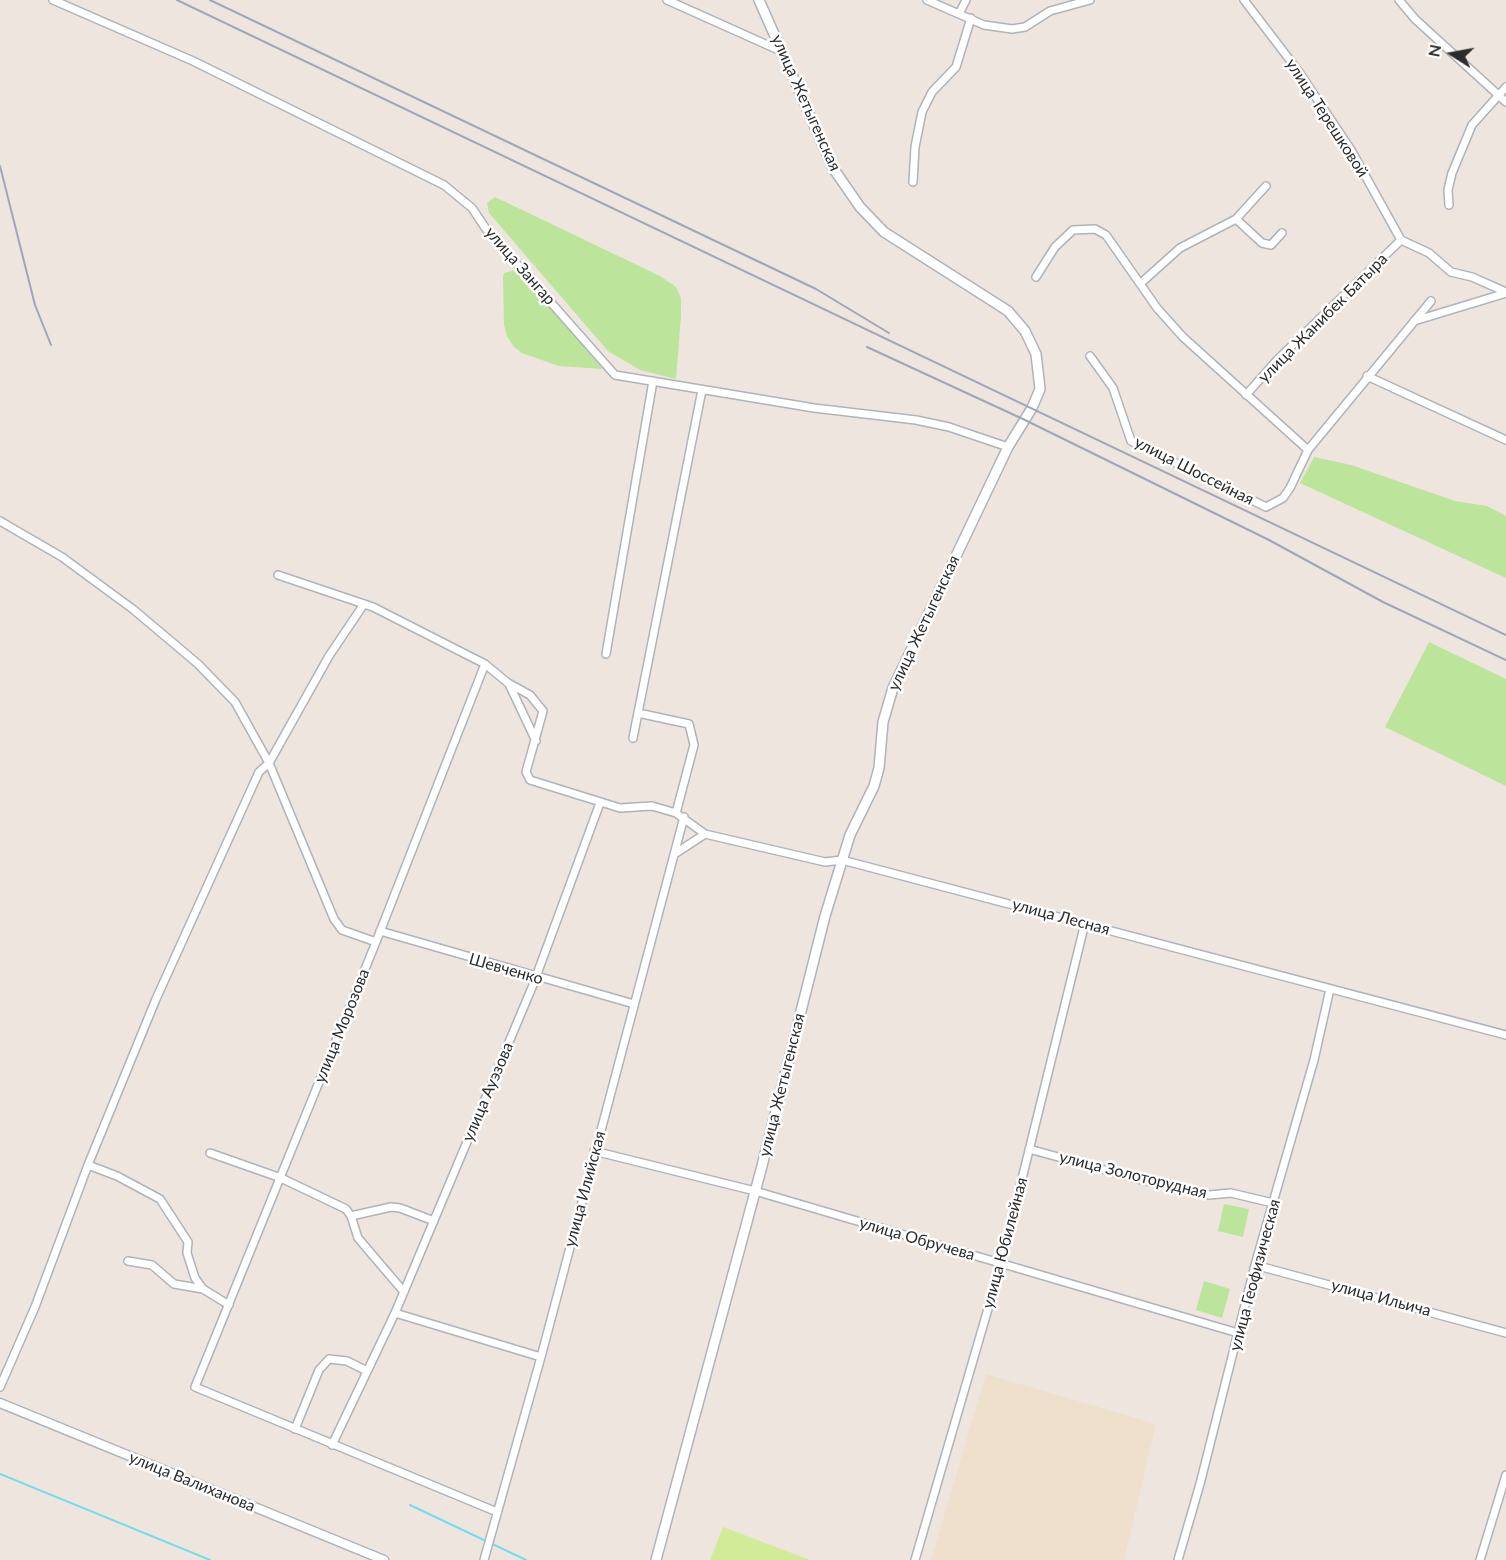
<!DOCTYPE html>
<meta charset="utf-8">
<style>
body{margin:0}
#map{position:relative;width:1506px;height:1560px;overflow:hidden;background:#ede5de;font-family:Lato,sans-serif}
canvas{display:block}
.north{position:absolute;left:1422px;top:24px;width:60px;height:60px;-webkit-text-stroke:4px #fff;paint-order:stroke;rotate:281deg;font-size:16px;font-weight:700;line-height:24px;text-align:center;color:#2c2c2c}
.north::after{content:'';display:block;margin:auto;width:21px;height:27px;background:#2c2c2c;clip-path:polygon(50% 0,100% 100%,50% 72%,0 100%)}
</style>
<div id="map">
<canvas width="1506" height="1560"></canvas>
<div class="north">N</div>
</div>
<script>
const g = document.querySelector('canvas').getContext('2d');
g.lineJoin = 'round';
function paint(path, color) {
  g.fillStyle = color;
  g.fill(path, 'evenodd');
}
function toPath(rows) {
  const path = new Path2D();
  for (const r of rows) {
    path.moveTo(r[0], r[1]);
    for (let i = 2; i < r.length; i += 2) path.lineTo(r[i], r[i + 1]);
  }
  return path;
}
function trace(path, color, width, dash) {
  g.strokeStyle = color;
  g.lineWidth = width;
  g.lineCap = dash ? 'butt' : 'round';
  g.setLineDash(dash || []);
  g.stroke(path);
}
function write(font, color, halo, rows, align = 'center') {
  g.font = font + ' Lato,sans-serif';
  g.lineWidth = 5;
  g.setLineDash([]);
  g.textBaseline = 'middle';
  g.strokeStyle = halo;
  g.fillStyle = color;
  for (const [text, x, y, turn = 0] of rows) {
    g.save();
    g.translate(x, y);
    g.rotate((+turn || 0) * Math.PI / 180);
    g.textAlign = isNaN(turn) ? turn : align;
    if (halo) g.strokeText(text, 0, 0);
    g.fillText(text, 0, 0);
    g.restore();
  }
}
paint(toPath([
 [986,1374,1156,1424,1124,1560,931,1560]
]), '#efe0ce');
paint(toPath([
 [495,197,660,276,676,287,681,298,681,316,676,379,640,370,608,351,489,213,487,203],
 [515,270,521,272,603,369,559,366,522,353,514,347,507,336,504,325,503,277,504,273],
 [1314,457,1351,465,1455,501,1487,506,1506,516,1506,578,1300,483],
 [1429,642,1506,679,1506,786,1385,727],
 [1224,1204,1249,1209,1243,1237,1218,1231],
 [1204,1281,1230,1289,1222,1318,1196,1310]
]), '#bde49b');
paint(toPath([
 [723,1527,810,1560,710,1560]
]), '#d1eb97');
trace(toPath([
 [0,1474,210,1560],
 [410,1505,526,1560]
]), '#72ddef', 2);
const minor = toPath([
 [53,0,193,61,444,185,472,208,486,229,615,375,814,408,916,420,949,427,1008,447],
 [667,0,783,52],
 [927,0,984,25,1012,29,1025,27,1050,11,1090,0],
 [1244,0,1299,72,1351,150,1401,240],
 [1399,0,1415,19,1506,102],
 [960,12,966,0],
 [913,182,915,147,922,112,932,92,956,67,971,18],
 [1449,205,1448,190,1452,173,1472,125,1506,87],
 [1236,219,1262,243,1271,245,1282,233],
 [1401,240,1429,253,1451,272,1472,277,1506,292],
 [1036,277,1055,247,1073,230,1095,229,1106,235,1157,308,1183,337,1308,450,1290,488,1283,498,1266,507,1131,441,1113,388,1090,356],
 [1141,283,1180,248,1236,219,1266,186],
 [1414,321,1506,293],
 [1367,376,1506,440],
 [1246,395,1277,360,1401,240],
 [1308,450,1431,301],
 [0,521,62,557,134,610,198,664,235,702,269,763,334,919,342,930,376,942],
 [278,575,373,607,485,664,508,683,530,695,543,711,526,772,530,780,620,808,652,806,676,813,705,834,825,862,842,860,1506,1035],
 [606,654,653,381],
 [485,664,376,942,195,1387,497,1512],
 [509,684,536,741],
 [638,713,689,724,694,745,676,813],
 [633,738,702,390],
 [676,853,705,834],
 [380,931,634,1004],
 [1029,1149,1138,1179,1209,1195,1231,1193,1273,1203],
 [594,1151,755,1191,1238,1333],
 [210,1153,281,1178,346,1209,351,1216,358,1238,404,1292],
 [88,1165,117,1176,160,1199,188,1242,187,1253,195,1278,203,1289,229,1305],
 [351,1216,391,1207,400,1208,434,1221],
 [128,1261,152,1265,174,1284,203,1289],
 [1255,1265,1506,1333],
 [541,1357,395,1313,533,985,600,803],
 [0,1387,35,1307,88,1165,156,999,259,772,269,763,329,656,364,604],
 [295,1429,319,1370,329,1359,347,1361,367,1371],
 [332,1445,395,1313],
 [484,1560,541,1357,684,817],
 [915,1560,1001,1264,1085,923],
 [1178,1560,1200,1484,1255,1265,1314,1060,1330,989],
 [1480,1560,1506,1475]
]);
const tertiary = toPath([
 [0,1403,384,1560]
]);
const secondary = toPath([
 [656,1560,762,1166,825,916,850,835,874,786,879,768,883,722,893,688,1008,447,1032,408,1040,389,1036,354,1025,331,1008,311,884,232,860,207,833,168,759,0]
]);
trace(minor, '#afb3bc', 10);
trace(tertiary, '#afb3bc', 11);
trace(secondary, '#afb3bc', 12);
trace(minor, '#fff', 7);
trace(tertiary, '#fff', 8);
trace(secondary, '#fff', 9);
trace(toPath([
 [177,0,1506,635],
 [210,0,816,289,889,333],
 [0,166,35,305,51,345],
 [867,347,1025,420,1269,540,1383,602,1506,660]
]), '#a1a6b6', 2);
write('16px', '#2c2c2c', '#fff', [
 ["улица Жетыгенская",806,103,66],
 ["улица Терешковой",1327,118,57],
 ["улица Зангар",520,266,49],
 ["улица Жанибек Батыра",1323,318,-45],
 ["улица Шоссейная",1194,471,27],
 ["улица Жетыгенская",924,623,-65],
 ["улица Лесная",1061,917,15],
 ["Шевченко",506,969,16],
 ["улица Морозова",342,1026,-68],
 ["улица Жетыгенская",782,1085,-76],
 ["улица Ауэзова",488,1092,-67],
 ["улица Золоторудная",1133,1175,14],
 ["улица Илийская",585,1189,-75],
 ["улица Обручева",917,1239,16],
 ["улица Юбилейная",1005,1243,-75],
 ["улица Геофизическая",1255,1275,-75],
 ["улица Ильича",1381,1298,15],
 ["улица Валиханова",192,1482,22]
]);
</script>
